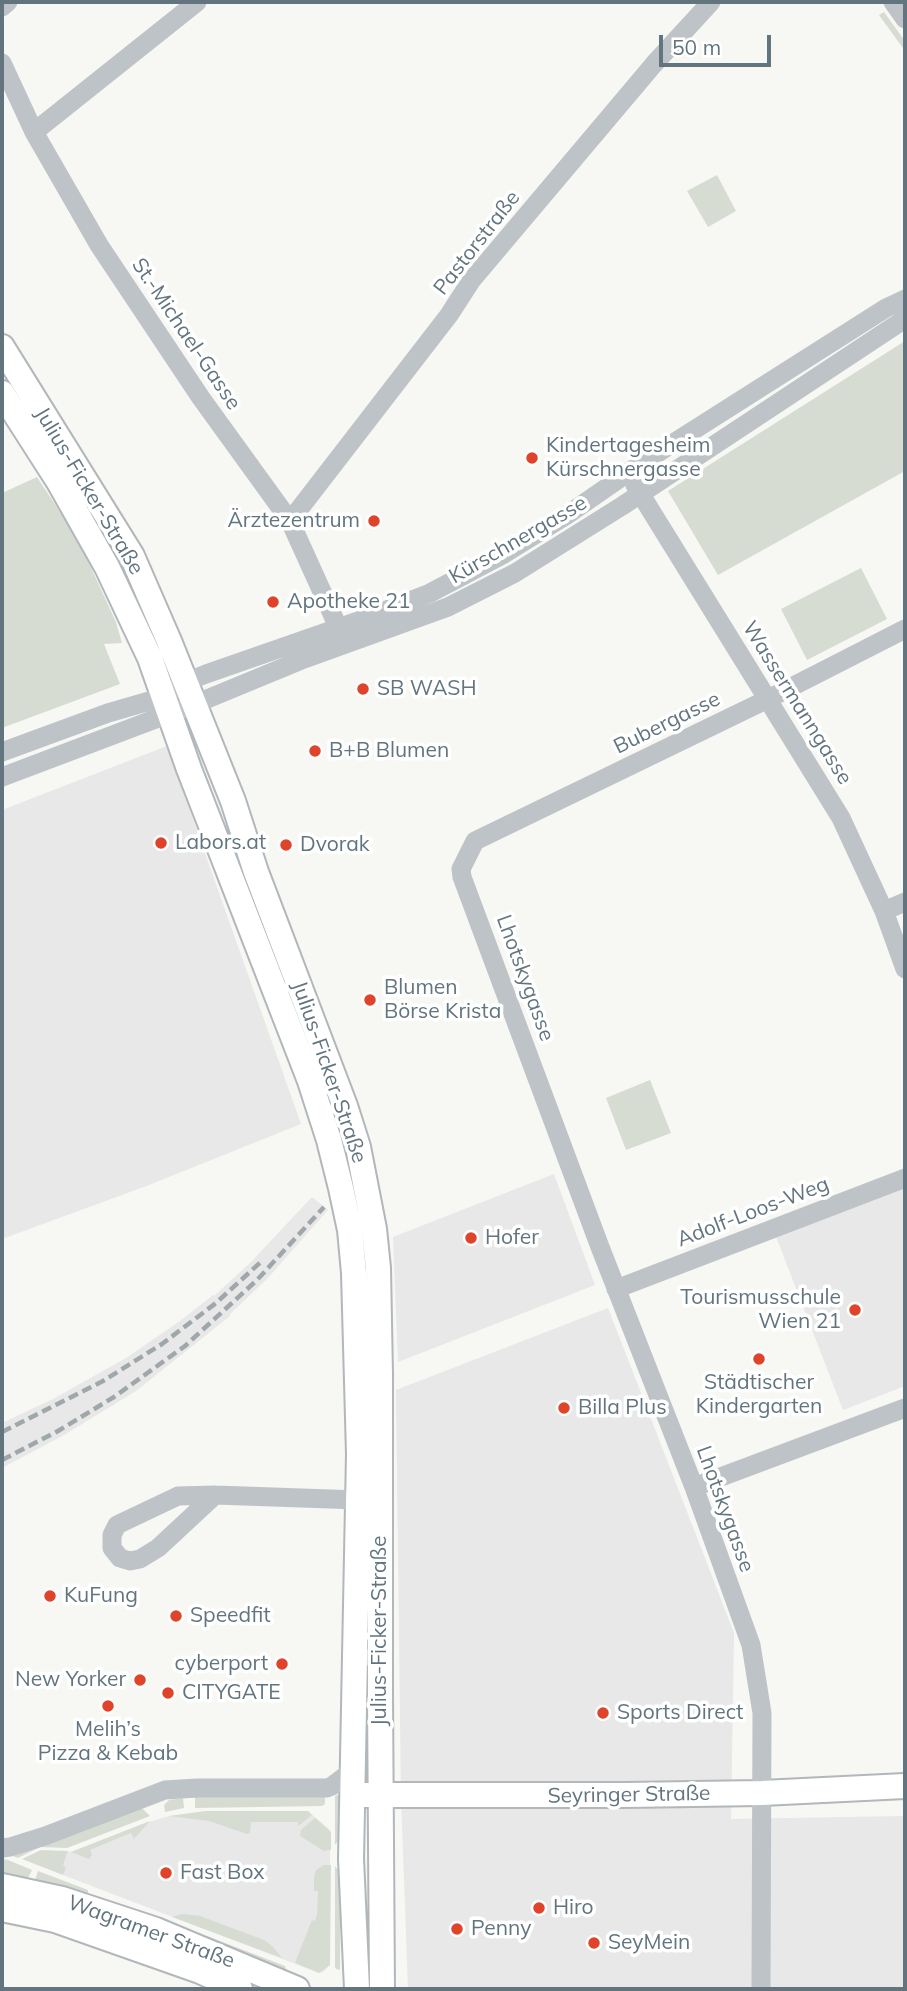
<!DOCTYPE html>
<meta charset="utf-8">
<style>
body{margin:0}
#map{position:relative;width:907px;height:1991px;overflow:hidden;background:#f7f7f4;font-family:Mulish,sans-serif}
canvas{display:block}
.frame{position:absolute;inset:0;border:4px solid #62757e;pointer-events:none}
.scale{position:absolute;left:659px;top:35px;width:112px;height:32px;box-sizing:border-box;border:4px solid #62757e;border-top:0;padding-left:9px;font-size:21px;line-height:24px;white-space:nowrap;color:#62757e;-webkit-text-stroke:5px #fff;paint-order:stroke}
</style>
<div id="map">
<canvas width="907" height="1991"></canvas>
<div class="frame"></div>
<div class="scale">50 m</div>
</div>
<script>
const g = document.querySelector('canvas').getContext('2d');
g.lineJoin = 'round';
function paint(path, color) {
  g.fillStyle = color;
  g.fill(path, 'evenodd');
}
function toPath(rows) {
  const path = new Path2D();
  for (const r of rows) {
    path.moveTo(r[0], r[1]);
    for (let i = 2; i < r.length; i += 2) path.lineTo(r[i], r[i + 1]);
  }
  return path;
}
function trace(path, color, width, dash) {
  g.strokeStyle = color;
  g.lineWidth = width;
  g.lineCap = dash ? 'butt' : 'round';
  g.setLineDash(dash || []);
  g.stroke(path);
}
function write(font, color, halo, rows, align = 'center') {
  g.font = font + ' Mulish,sans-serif';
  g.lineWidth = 7;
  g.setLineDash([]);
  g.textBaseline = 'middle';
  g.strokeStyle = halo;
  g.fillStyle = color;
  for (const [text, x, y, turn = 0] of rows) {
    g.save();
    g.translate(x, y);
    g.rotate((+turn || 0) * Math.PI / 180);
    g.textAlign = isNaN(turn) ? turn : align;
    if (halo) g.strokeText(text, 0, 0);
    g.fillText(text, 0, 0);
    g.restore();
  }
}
paint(toPath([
 [167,746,301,1124,149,1185,2,1239,2,810],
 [554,1174,595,1285,398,1362,393,1237],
 [905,1184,905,1386,843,1410,775,1234],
 [312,1197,328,1210,267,1279,230,1314,230,1316,136,1391,64,1435,2,1468,2,1423,55,1398,126,1358,180,1321,213,1295,214,1296,250,1263],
 [608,1308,734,1633,731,1819,905,1816,905,1989,408,1989,401,1796,396,1390],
 [206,1811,308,1811,330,1830,330,1965,323,1972,319,1973,63,1875,65,1868,62,1865,68,1851,71,1852,146,1823,169,1816]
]), '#e7e8e7');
paint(toPath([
 [884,12,905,41,905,51,879,15],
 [717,175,736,211,708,227,687,191],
 [905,341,905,471,718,575,668,491],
 [37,477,62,515,87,559,116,622,122,643,104,644,120,684,2,728,2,493],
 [861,568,887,619,807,660,781,609],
 [650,1080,671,1133,626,1150,606,1098],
 [341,1794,346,1812,339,1840,335,1845,335,1796],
 [325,1796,325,1804,322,1806,195,1808,195,1797],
 [183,1798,184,1808,165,1812,164,1805,169,1800],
 [137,1808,143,1809,150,1816,67,1848,40,1847,18,1858,10,1855],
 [206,1811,308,1811,312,1815,298,1826,298,1822,251,1822,250,1833,247,1834,209,1821,169,1816],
 [315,1818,331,1832,331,1850,329,1850,324,1851,300,1836,301,1830],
 [150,1821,134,1839,131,1833,90,1850,92,1855,89,1859,71,1852],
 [41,1850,68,1851,63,1865,66,1868,63,1875,22,1859],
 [2,1859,8,1860,32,1870,28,1878,2,1873],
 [324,1865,331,1865,330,1965,319,1973,295,1963,312,1920,315,1921,317,1915,318,1891,314,1891,314,1877,316,1870],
 [335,1866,340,1873,340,1970,336,1969,335,1967],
 [38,1871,88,1890,88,1894,35,1880],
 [182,1914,200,1916,264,1940,272,1946,282,1958,172,1917],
 [207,1936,285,1966,288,1974,204,1937]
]), '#d7dcd3');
const major = toPath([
 [2,347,132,556,169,641,233,801,256,872,345,1106,358,1147,374,1229,378,1268,380,1375,380,1696,382,1989],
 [2,393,59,482,107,567,150,658,189,769,310,1081,329,1140,341,1188,350,1230,354,1273,359,1454,351,1859,357,1989],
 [364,1795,625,1795,762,1793,905,1786],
 [2,1886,62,1899,156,1930,297,1989],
 [2,1909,55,1920,200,1971,240,1989]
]);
trace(major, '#b1b7ba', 28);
trace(toPath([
 [893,2,905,19],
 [2,7,8,2],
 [2,63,34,132,99,245,201,398,290,521,338,627],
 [34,132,197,2],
 [635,485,841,818,884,911,905,969],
 [290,521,449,315,471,281,654,64,711,2],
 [2,752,108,713,146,702,164,696,186,682,206,674,361,620,430,593,504,554,567,515,642,463,886,308,905,299],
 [2,777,195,704,304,659,448,607,515,573,622,506,905,319],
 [884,911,905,902],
 [616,1289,905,1178],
 [694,1487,905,1408],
 [215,1495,158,1548,140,1559,130,1561,120,1558,112,1548,112,1535,117,1525,178,1496,215,1495,359,1500],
 [2,1848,10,1847,45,1836,165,1790,197,1788,327,1788,332,1786,353,1770],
 [761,1989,762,1713,751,1645,694,1487,600,1247,462,877,461,869,475,841,768,699,905,629]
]), '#bdc3c6', 19);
trace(major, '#fff', 24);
trace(toPath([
 [2,1432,103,1381,162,1344,216,1303,263,1260],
 [2,1460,58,1431,114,1397,185,1346,257,1280,324,1207]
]), '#9fa7ab', 4.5, [10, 5]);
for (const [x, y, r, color] of [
 [532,458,7,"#df442b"],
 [374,521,7,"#df442b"],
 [273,602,7,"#df442b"],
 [363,689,7,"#df442b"],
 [315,751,7,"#df442b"],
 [161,843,7,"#df442b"],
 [286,845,7,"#df442b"],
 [370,1000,7,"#df442b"],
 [471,1238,7,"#df442b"],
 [855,1310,7,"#df442b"],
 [759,1359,7,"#df442b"],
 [564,1408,7,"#df442b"],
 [50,1596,7,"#df442b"],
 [176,1616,7,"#df442b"],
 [282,1664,7,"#df442b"],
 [140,1680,7,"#df442b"],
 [168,1693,7,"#df442b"],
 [108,1706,7,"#df442b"],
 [603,1713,7,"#df442b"],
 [166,1873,7,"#df442b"],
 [539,1908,7,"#df442b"],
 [457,1929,7,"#df442b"],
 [594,1943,7,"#df442b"]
]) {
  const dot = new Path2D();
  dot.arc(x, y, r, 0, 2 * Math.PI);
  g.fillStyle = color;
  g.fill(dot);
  trace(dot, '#fff', 2.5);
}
write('21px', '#62757e', '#fff', [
 ["Pastorstraße",477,243,-52],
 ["St.-Michael-Gasse",186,334,56],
 ["Julius-Ficker-Straße",89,491,59],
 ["Kürschnergasse",518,540,-30],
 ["Wassermanngasse",797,703,58],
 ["Bubergasse",667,723,-26],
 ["Lhotskygasse",525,978,70],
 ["Julius-Ficker-Straße",329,1072,71],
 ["Adolf-Loos-Weg",753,1212,-21],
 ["Lhotskygasse",725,1509,70],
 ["Julius-Ficker-Straße",380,1631,-90],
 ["Seyringer Straße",629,1795,-1],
 ["Wagramer Straße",151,1932,20]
]);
write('21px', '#62757e', '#fff', [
 ["Kindertagesheim",546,446],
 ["Kürschnergasse",546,470],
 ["Ärztezentrum",360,521,"right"],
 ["Apotheke 21",287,602],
 ["SB WASH",377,689],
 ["B+B Blumen",329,751],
 ["Labors.at",175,843],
 ["Dvorak",300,845],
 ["Blumen",384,988],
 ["Börse Krista",384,1012],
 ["Hofer",485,1238],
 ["Tourismusschule",841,1298,"right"],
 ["Wien 21",841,1322,"right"],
 ["Städtischer",759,1383,"center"],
 ["Kindergarten",759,1407,"center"],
 ["Billa Plus",578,1408],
 ["KuFung",64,1596],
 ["Speedfit",190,1616],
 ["cyberport",268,1664,"right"],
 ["New Yorker",126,1680,"right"],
 ["CITYGATE",182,1693],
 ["Sports Direct",617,1713],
 ["Melih’s",108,1730,"center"],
 ["Pizza & Kebab",108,1754,"center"],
 ["Fast Box",180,1873],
 ["Hiro",553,1908],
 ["Penny",471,1929],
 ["SeyMein",608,1943]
], 'left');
</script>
